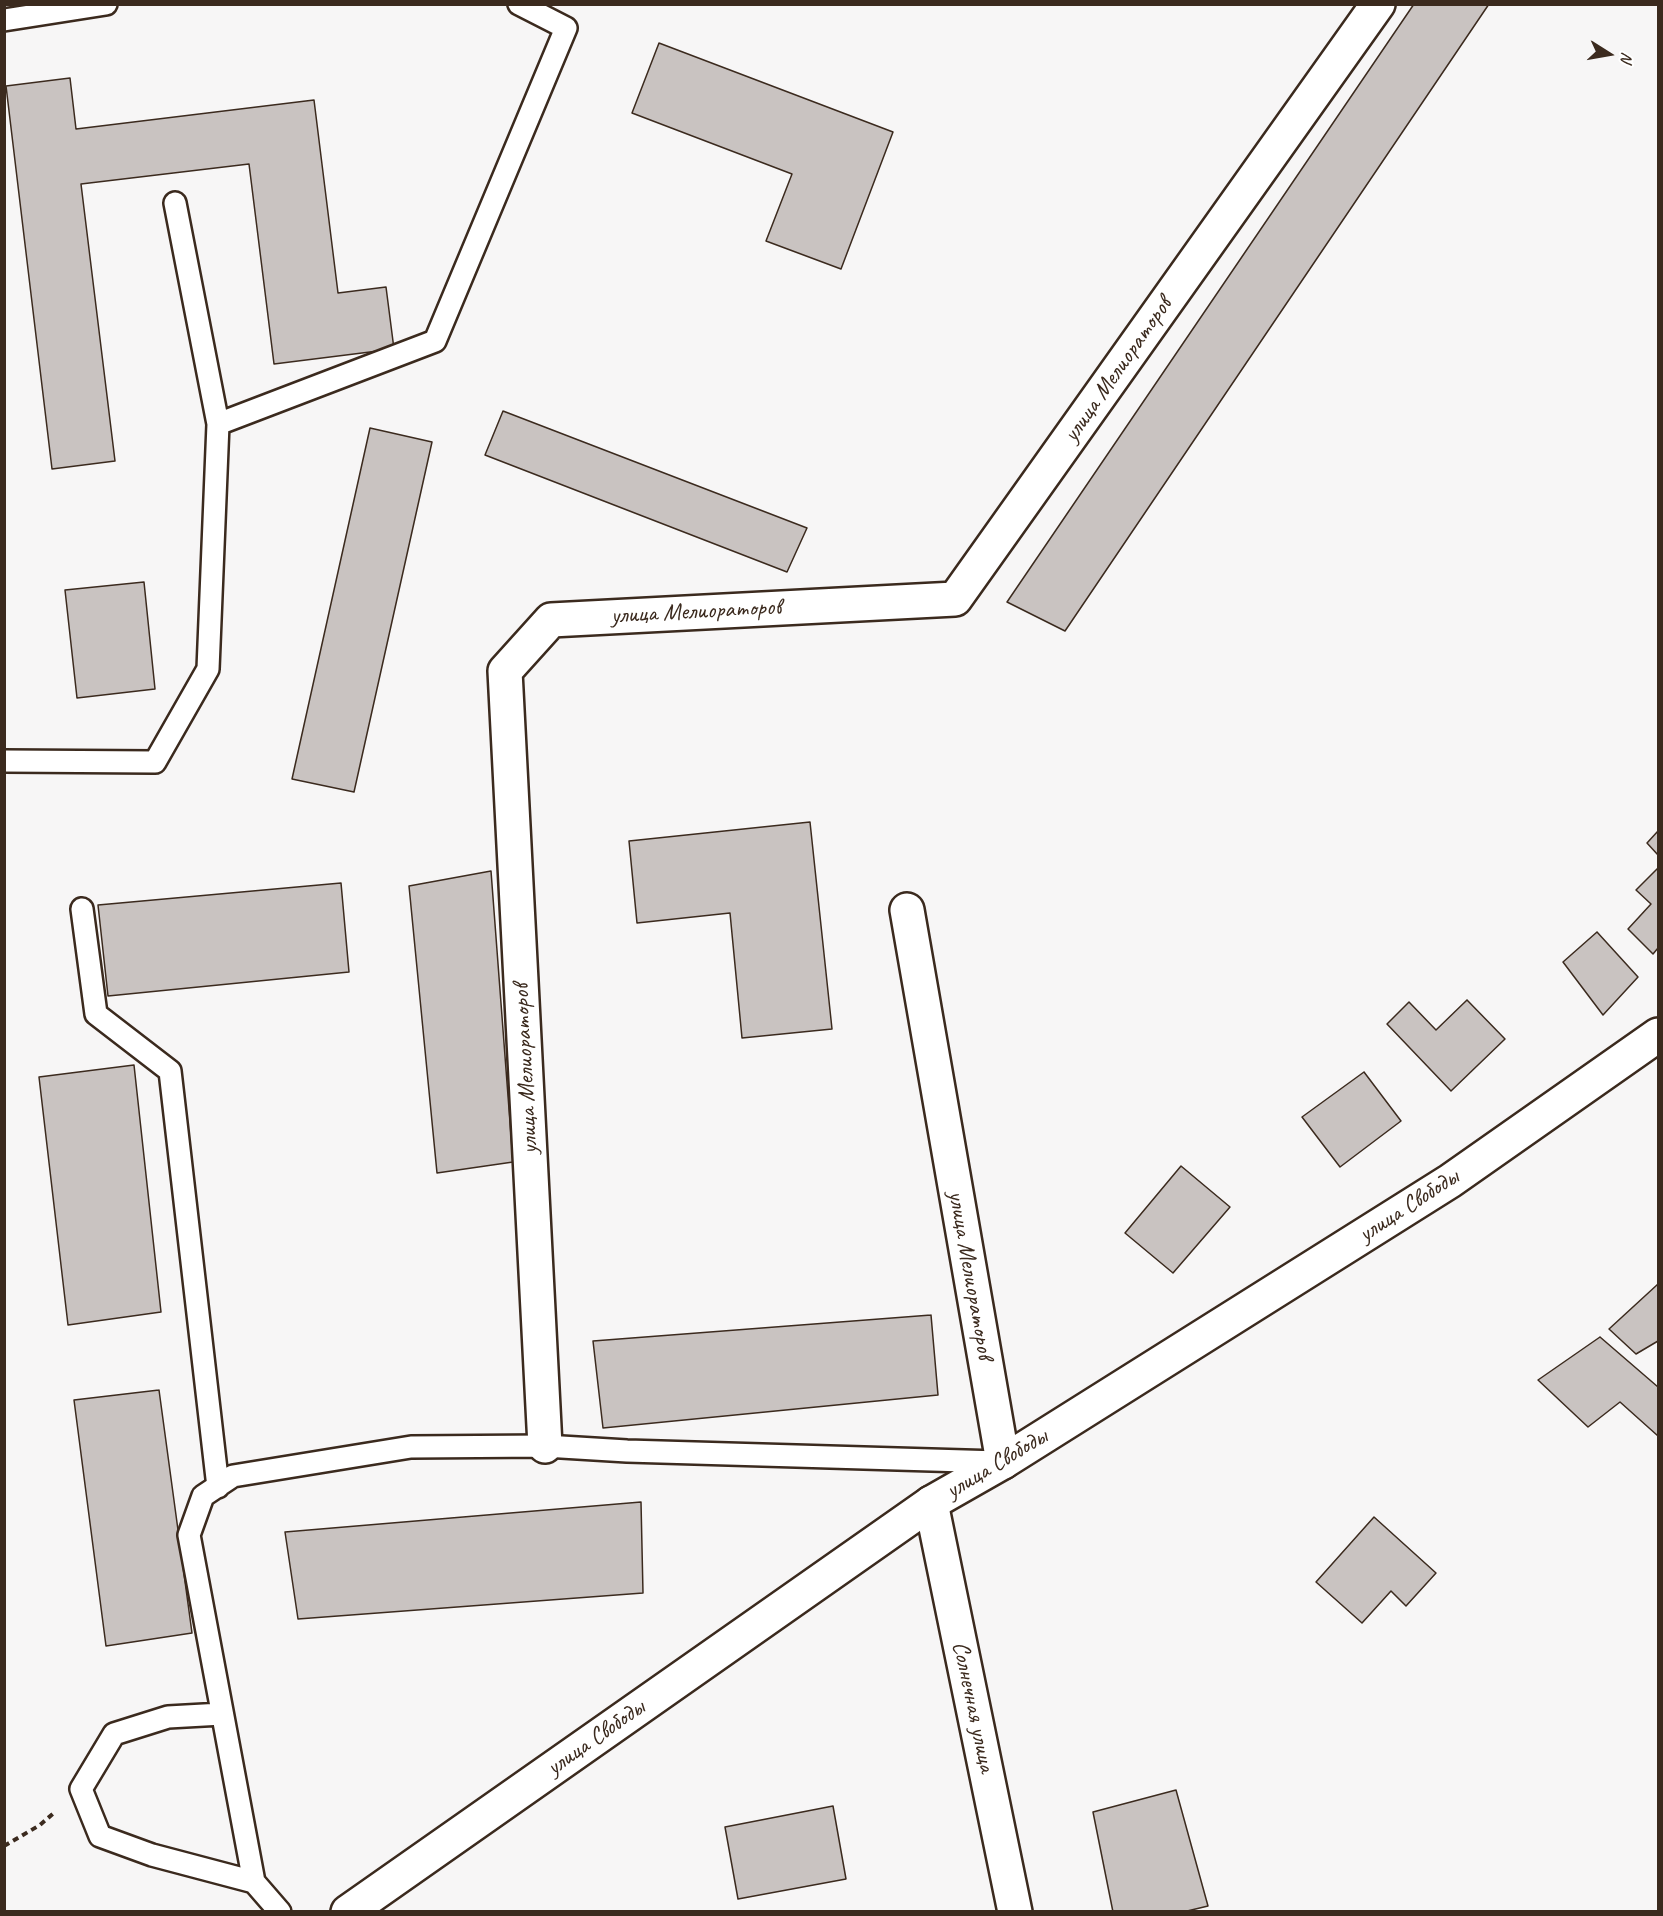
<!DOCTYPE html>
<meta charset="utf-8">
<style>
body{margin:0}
#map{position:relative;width:1663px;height:1916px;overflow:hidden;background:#f7f6f6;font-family:Caveat,sans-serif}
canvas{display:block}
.frame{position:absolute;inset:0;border:6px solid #3b2a1e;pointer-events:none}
.north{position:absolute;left:1579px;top:24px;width:60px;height:60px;-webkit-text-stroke:4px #fff;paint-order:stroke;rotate:101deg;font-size:16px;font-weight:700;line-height:24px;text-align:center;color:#3b2a1e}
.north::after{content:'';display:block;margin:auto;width:21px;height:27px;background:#3b2a1e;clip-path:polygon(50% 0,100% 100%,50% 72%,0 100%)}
</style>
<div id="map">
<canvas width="1663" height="1916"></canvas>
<div class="frame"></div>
<div class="north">N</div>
</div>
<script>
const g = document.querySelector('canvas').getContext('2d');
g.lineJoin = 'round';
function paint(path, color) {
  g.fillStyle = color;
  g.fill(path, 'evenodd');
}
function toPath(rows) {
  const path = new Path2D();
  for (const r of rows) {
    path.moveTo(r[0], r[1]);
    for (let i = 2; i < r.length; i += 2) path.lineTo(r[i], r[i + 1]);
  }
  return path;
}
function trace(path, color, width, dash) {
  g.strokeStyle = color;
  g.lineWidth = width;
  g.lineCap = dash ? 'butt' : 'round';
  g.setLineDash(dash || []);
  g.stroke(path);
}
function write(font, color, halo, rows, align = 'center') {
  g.font = font + ' Caveat,sans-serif';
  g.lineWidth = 4.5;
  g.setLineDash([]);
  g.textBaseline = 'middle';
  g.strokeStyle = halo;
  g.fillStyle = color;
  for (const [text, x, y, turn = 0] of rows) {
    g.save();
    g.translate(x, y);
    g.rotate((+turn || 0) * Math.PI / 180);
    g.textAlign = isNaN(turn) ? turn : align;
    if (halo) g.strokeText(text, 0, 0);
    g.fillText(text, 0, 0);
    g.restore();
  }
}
const building = toPath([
 [1414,4,1489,4,1065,631,1007,602,1414,4],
 [659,43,893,132,841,269,766,241,792,174,632,113,659,43],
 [70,78,76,129,314,100,338,293,386,287,394,349,274,364,249,164,81,184,115,461,52,469,6,86,70,78],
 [503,411,807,528,787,572,485,455,503,411],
 [370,428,432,442,354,792,292,779,370,428],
 [144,582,155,689,77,698,65,590,144,582],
 [810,822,832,1029,742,1038,730,913,637,923,629,841,810,822],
 [1658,831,1658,855,1647,843,1658,831],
 [1658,868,1658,948,1653,954,1628,929,1651,904,1636,890,1658,868],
 [491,871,513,1162,437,1173,409,886,491,871],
 [341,883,349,972,108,996,98,905,341,883],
 [1597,932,1638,977,1603,1015,1563,962,1597,932],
 [1467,1000,1505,1039,1451,1091,1387,1024,1409,1002,1436,1030,1467,1000],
 [134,1065,161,1312,68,1325,39,1077,134,1065],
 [1364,1072,1401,1121,1340,1167,1302,1117,1364,1072],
 [1181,1166,1230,1207,1173,1273,1125,1233,1181,1166],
 [1658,1284,1658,1341,1636,1354,1609,1329,1658,1284],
 [931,1315,938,1395,603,1428,593,1341,931,1315],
 [1600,1337,1658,1387,1658,1436,1620,1402,1588,1427,1538,1380,1600,1337],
 [159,1390,192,1633,106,1646,74,1400,159,1390],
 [641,1502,643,1593,298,1619,285,1532,641,1502],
 [1374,1517,1436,1573,1406,1606,1391,1591,1362,1623,1316,1582,1374,1517],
 [1176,1790,1208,1906,1183,1912,1113,1912,1093,1812,1176,1790],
 [833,1806,846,1879,738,1899,725,1827,833,1806]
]);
paint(building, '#c9c3c1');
trace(building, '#3b2a1e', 1.5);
const service = toPath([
 [4,20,106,4],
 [218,424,435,341,566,28,519,4],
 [4,761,155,762,208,669,218,424,175,203],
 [82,909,96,1014,170,1071,218,1487],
 [222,1714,168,1717,114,1734,81,1789,100,1836,152,1855,254,1882],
 [280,1912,254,1882,189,1535,203,1496,233,1476,411,1447,545,1446,627,1451,999,1462]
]);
const minor = toPath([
 [907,910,1003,1462],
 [545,1446,505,671,551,620,955,599,1378,4],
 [931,1503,1015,1912]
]);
const secondary = toPath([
 [348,1912,931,1503,1003,1462,1450,1181,1658,1035]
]);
trace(service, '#3b2a1e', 26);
trace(minor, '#3b2a1e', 38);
trace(secondary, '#3b2a1e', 38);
trace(toPath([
 [4,1846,40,1825,56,1811]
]), '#3b2a1e', 4, [6, 4.5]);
trace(service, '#fff', 21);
trace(minor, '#fff', 33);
trace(secondary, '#fff', 33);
write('24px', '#3b2a1e', '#fff', [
 ["улица Мелиораторов",1118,370,-55],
 ["улица Мелиораторов",696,612,-3],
 ["улица Мелиораторов",526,1069,-93],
 ["улица Свободы",1409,1206,-33],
 ["улица Мелиораторов",970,1275,80],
 ["улица Свободы",997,1464,-31],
 ["Солнечная улица",973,1707,78],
 ["улица Свободы",596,1738,-35]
]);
</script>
